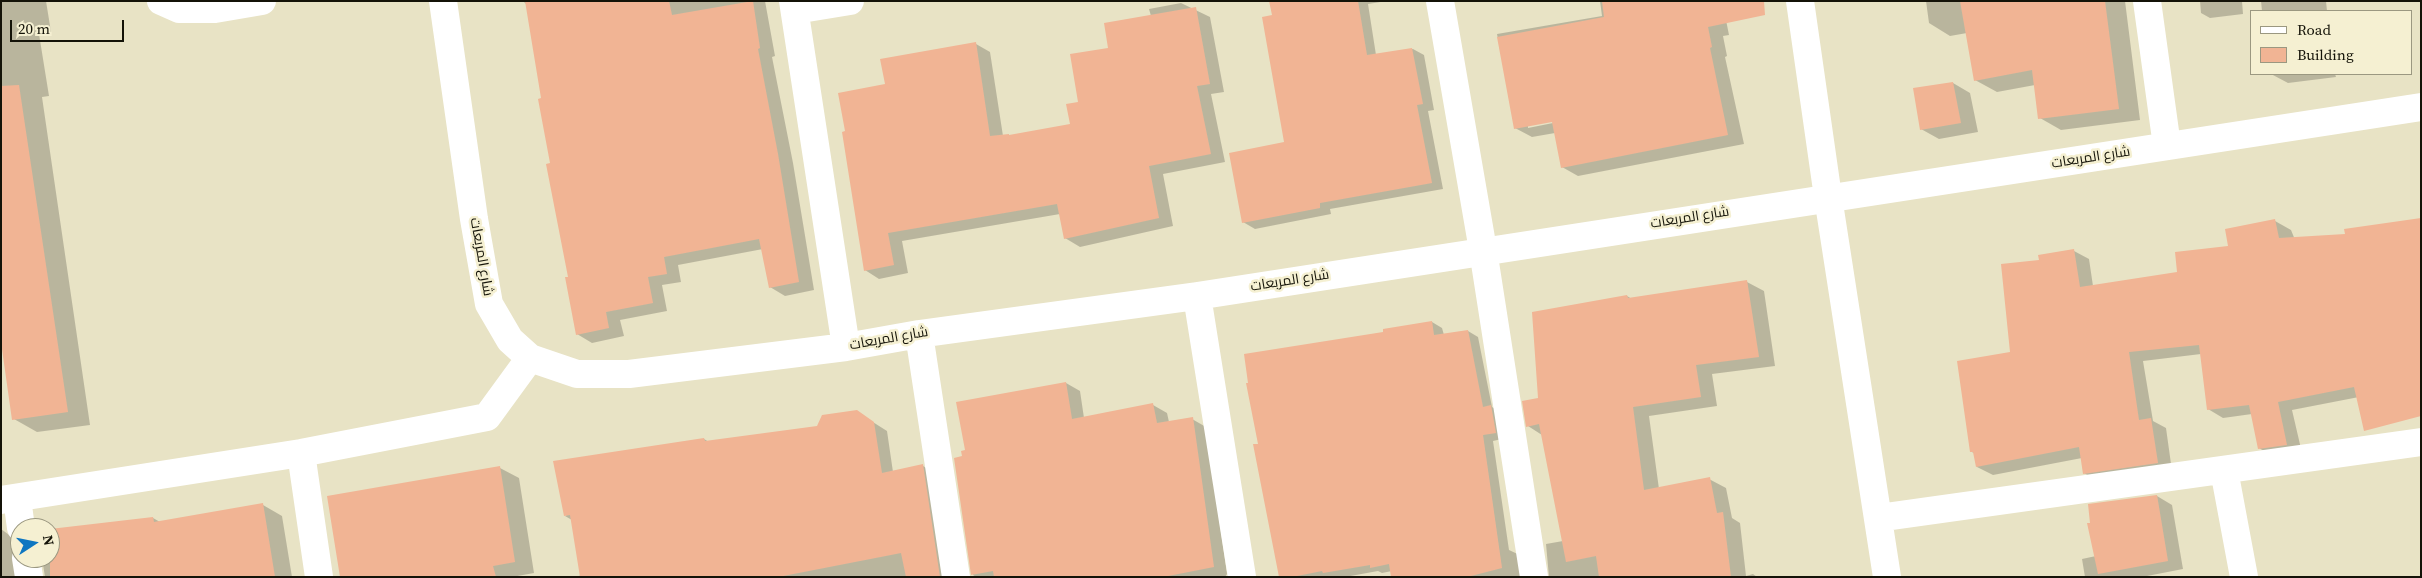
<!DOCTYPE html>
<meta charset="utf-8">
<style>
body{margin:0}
#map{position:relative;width:2422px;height:578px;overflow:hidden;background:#e8e3c5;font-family:"Source Serif 4",serif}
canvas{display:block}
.frame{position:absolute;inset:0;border:2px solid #141308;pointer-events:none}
.legend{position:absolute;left:2250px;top:10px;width:162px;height:65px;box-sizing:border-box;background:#f5f0d2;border:1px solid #9b9881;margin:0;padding:6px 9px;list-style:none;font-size:15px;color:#141308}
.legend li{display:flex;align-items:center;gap:10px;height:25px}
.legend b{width:25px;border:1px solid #9b9881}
.north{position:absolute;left:10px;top:518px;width:50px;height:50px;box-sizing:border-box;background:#f5f0d2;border:1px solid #9b9881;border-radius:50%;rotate:79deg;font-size:14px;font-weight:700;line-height:20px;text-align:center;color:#141308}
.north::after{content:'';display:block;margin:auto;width:18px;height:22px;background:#0e76c1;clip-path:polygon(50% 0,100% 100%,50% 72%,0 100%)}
.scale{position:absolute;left:10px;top:20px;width:114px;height:22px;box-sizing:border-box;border:2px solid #141308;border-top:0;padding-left:6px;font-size:15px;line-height:18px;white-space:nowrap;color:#141308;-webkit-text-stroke:4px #f5f0d2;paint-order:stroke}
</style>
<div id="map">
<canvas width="2422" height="578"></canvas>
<div class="frame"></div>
<ul class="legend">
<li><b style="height:6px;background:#fff"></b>Road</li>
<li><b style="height:14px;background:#f1b494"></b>Building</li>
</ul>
<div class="north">N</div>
<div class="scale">20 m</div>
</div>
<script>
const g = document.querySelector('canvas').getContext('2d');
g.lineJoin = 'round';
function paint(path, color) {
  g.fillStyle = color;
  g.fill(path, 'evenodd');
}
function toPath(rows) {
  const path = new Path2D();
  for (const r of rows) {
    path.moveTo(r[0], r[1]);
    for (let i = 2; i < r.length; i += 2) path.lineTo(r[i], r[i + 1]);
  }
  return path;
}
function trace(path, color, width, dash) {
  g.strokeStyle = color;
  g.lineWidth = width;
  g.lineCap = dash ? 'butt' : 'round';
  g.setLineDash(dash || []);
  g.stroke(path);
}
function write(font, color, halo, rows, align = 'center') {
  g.font = font + ' "Source Serif 4",Cairo,serif';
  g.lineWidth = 5;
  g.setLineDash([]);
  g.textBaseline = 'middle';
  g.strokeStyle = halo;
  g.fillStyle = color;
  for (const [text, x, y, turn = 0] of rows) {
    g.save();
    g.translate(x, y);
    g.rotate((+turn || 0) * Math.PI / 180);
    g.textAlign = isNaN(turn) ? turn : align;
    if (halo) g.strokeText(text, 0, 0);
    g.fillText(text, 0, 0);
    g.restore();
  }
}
paint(toPath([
 [1,1,46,1,51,32,39,34,49,96,42,97,90,425,37,432,14,419,1,334],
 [523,1,765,1,775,56,772,57,793,163,814,290,785,296,770,287,763,249,678,265,681,282,662,285,667,311,620,320,624,336,592,343,577,334,543,99,527,5],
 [1270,1,1387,1,1368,4,1376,55,1413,49,1424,55,1434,110,1428,111,1443,189,1330,209,1331,214,1255,229,1243,222,1285,143,1273,16],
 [1600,1,1717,1,1723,5,1729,35,1723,36,1727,56,1725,57,1744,144,1578,176,1562,167,1555,133,1532,137,1515,128,1497,34,1602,16],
 [1558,119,1558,122,1528,128,1528,125],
 [1926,1,2125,1,2140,120,2061,130,2040,118,2035,85,1997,92,1975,80,1967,33,1950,36,1929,23],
 [2200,1,2242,1,2243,14,2210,18,2201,13],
 [2261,1,2326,1,2327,11,2262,11],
 [1181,3,1210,17,1224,92,1211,94,1225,162,1163,174,1173,226,1080,247,1065,238,1060,214,902,241,908,273,879,279,865,270,976,44,990,52,1003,136,1011,136,1071,125,1079,103,1110,49,1151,16,1149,9],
 [2271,74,2335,74,2336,77,2288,83],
 [1953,83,1970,93,1978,132,1939,139,1921,129],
 [2275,221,2291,230,2359,397,2292,410,2302,453,2274,457,2259,448,2252,414,2223,418,2208,409,2201,354,2143,361,2153,421,2166,428,2172,471,2099,482,2084,473,2082,458,1993,475,1977,467,1975,454,1972,452,2012,354,2040,261,2074,251,2089,259,2093,286,2178,273,2229,248],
 [1747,282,1764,291,1775,366,1712,374,1717,406,1649,416,1659,489,1709,479,1726,488,1732,518,1740,523,1746,576,1753,574,1757,577,1549,577,1546,544,1563,541,1542,435,1528,426,1539,399,1627,296,1632,299],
 [1432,322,1442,328,1444,335,1468,331,1478,337,1492,407,1502,413,1506,438,1493,441,1509,550,1524,557,1528,577,1393,577,1392,571,1382,573,1378,571,1345,577,1280,577,1259,445,1385,333],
 [1066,383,1080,391,1084,418,1153,405,1167,413,1169,422,1192,419,1206,427,1227,574,1225,577,976,577,973,575,963,457,966,451],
 [857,412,887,431,893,472,923,466,936,474,952,577,577,577,581,575,572,520,565,516,704,439,709,442,818,427],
 [500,468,519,478,534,573,512,577,342,577],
 [2157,496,2172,505,2183,569,2142,577,2085,577,2082,559,2096,556],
 [263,505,282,516,292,577,45,577,42,558,50,558,50,531,153,518,160,522],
 [1,529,20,543,20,558,31,577,1,577]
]), '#0003');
paint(toPath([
 [525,1,669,1,672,15,753,1,760,48,758,49,778,154,799,282,769,288,759,239,664,257,667,274,648,277,653,303,606,312,609,328,576,335,565,277,568,277,546,164,550,163,538,99,541,98],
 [1269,1,1358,1,1367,55,1412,48,1423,104,1417,105,1432,183,1320,203,1320,208,1242,223,1229,153,1284,142,1262,17,1272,15],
 [1602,1,1764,1,1765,15,1708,27,1712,47,1710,48,1728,135,1561,168,1552,122,1514,129,1497,37,1604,17],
 [1960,1,2105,1,2119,109,2038,119,2032,70,1974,81],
 [1196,7,1210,84,1197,86,1211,154,1149,166,1159,218,1064,239,1057,204,888,233,894,265,864,271,842,132,845,131,838,93,885,84,880,59,976,42,990,136,1009,134,1009,135,1070,124,1066,104,1078,102,1070,54,1108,48,1104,23],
 [1953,82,1961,123,1920,130,1913,88],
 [19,85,68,412,12,420,1,342,1,86],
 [2421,218,2421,416,2364,431,2354,387,2278,402,2287,445,2258,449,2249,405,2207,410,2199,345,2129,352,2139,420,2151,418,2158,463,2083,474,2079,447,1976,467,1973,452,1970,452,1957,361,2010,352,2001,264,2039,260,2038,255,2074,249,2080,287,2177,272,2175,252,2228,246,2225,229,2275,219,2279,238,2345,234,2344,229],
 [1747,280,1759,357,1696,365,1701,397,1633,407,1644,490,1710,477,1717,513,1723,512,1731,577,1599,577,1596,556,1566,562,1539,424,1526,427,1522,401,1538,398,1532,312,1627,295,1628,298],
 [1432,321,1434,335,1468,330,1483,407,1491,405,1496,433,1483,435,1502,568,1467,577,1391,577,1389,564,1370,568,1370,565,1323,573,1322,571,1292,577,1279,577,1253,444,1258,444,1246,383,1248,383,1244,354,1383,332,1383,329],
 [1066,382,1072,419,1153,403,1157,423,1193,417,1214,567,1163,577,994,577,993,571,971,575,954,458,962,456,961,451,965,450,956,402],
 [857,410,874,422,882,473,923,464,940,577,906,577,901,553,778,577,580,577,570,515,564,516,553,461,704,438,705,441,817,426,822,415],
 [500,466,515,562,493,566,496,577,340,577,327,496],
 [2157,495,2168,561,2098,574,2087,523,2090,523,2088,504],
 [263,503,275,577,50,577,50,529,153,517,154,522]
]), '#f1b494');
trace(toPath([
 [161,1,179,9,215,9,262,1],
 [443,1,474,219,489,304,510,340,530,358,577,374,629,374,846,347,919,334,1197,296,2421,107],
 [793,1,846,347],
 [1440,1,1483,250,1534,577],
 [1800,1,1828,197,1887,577],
 [2147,1,2167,146],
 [795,10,850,1],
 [1197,296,1242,577],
 [919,334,956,577],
 [301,453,319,577],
 [2224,470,2244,577],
 [17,498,21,528],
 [1,500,301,453,487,417,530,358],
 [1878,518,2421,442],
 [26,558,29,577]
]), '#fff', 28);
write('14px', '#141308', '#f5f0d2', [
 ["شارع المربعات",2091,158,-9],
 ["شارع المربعات",1690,218,-9],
 ["شارع المربعات",481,257,80],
 ["شارع المربعات",1290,281,-9],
 ["شارع المربعات",889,339,-10]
]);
</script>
